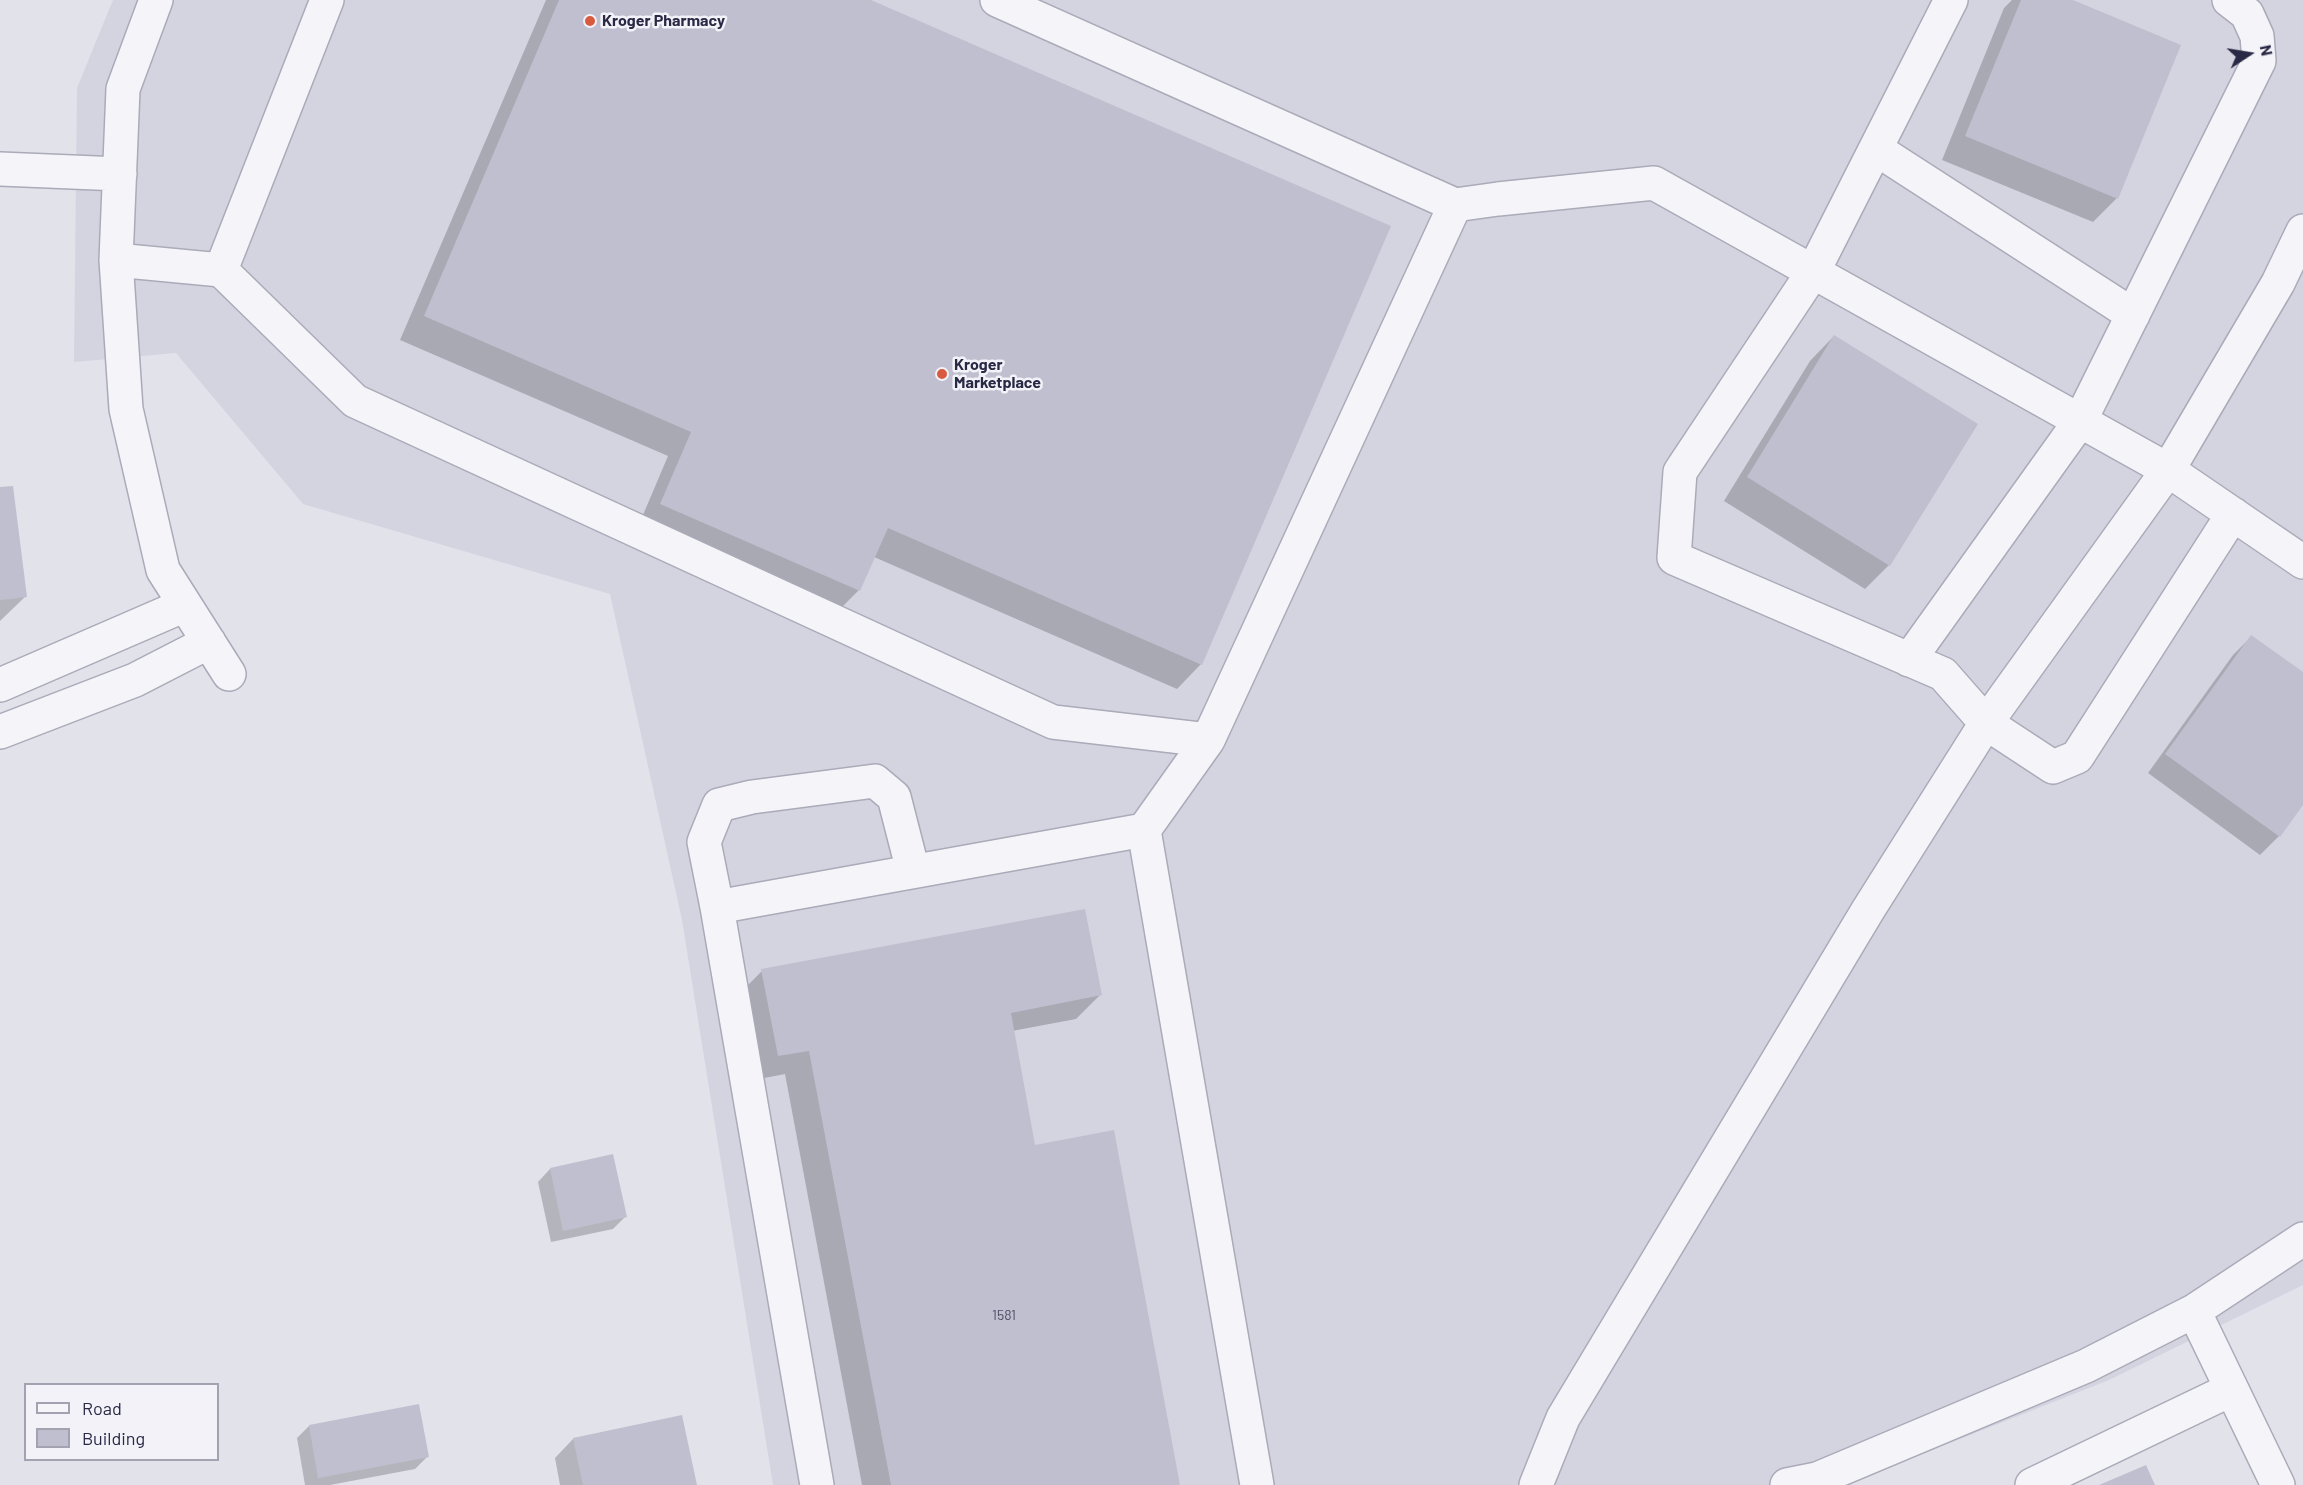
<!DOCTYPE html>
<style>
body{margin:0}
#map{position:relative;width:2303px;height:1485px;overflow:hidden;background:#e2e2eb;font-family:Barlow,sans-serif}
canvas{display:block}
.legend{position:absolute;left:24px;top:1383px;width:195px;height:78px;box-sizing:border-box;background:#f2f2f8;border:2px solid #a2a2b0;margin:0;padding:8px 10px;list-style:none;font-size:18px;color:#292945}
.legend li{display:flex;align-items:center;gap:12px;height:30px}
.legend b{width:30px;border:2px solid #a2a2b0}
.north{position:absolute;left:2219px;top:24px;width:60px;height:60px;-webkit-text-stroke:4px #f2f2f8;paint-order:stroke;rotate:78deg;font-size:16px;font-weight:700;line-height:24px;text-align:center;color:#292945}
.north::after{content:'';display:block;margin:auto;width:21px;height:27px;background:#292945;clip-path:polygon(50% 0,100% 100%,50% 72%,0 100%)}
</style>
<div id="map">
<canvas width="2303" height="1485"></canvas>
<ul class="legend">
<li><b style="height:8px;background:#f5f5f9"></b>Road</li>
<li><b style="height:16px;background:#bfbfcf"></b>Building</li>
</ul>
<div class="north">N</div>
</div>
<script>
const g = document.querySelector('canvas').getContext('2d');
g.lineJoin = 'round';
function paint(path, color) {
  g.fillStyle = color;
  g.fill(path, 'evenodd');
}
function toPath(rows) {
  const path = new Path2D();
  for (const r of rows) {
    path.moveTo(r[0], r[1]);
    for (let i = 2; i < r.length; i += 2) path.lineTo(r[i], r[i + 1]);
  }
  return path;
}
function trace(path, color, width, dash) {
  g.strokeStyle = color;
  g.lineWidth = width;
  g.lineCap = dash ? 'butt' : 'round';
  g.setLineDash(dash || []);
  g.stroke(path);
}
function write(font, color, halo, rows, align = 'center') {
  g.font = font + ' Barlow,sans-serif';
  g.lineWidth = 5;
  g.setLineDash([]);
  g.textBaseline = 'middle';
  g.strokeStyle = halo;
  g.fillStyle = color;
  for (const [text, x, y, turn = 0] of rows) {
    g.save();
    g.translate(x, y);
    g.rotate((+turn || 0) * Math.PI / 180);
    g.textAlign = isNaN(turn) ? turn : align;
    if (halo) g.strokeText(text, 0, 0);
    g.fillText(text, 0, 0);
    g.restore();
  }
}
paint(toPath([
 [113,0,2303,0,2303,1285,2109,1380,1844,1485,773,1485,682,920,610,594,303,504,176,353,74,362,77,88]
]), '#d4d4e1');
paint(toPath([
 [546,0,867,0,1201,664,1177,689,874,557,859,590,835,614,637,529,668,456,400,340],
 [2012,0,2069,0,2117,198,2093,222,1942,160,2004,8],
 [1834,336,1889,565,1865,589,1724,501,1810,361],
 [0,489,26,596,0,621],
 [2252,636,2303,674,2303,802,2279,836,2260,855,2148,773,2233,655],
 [762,971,1100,995,1076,1019,1012,1031,1034,1147,1179,1485,862,1485,785,1074,754,1080,738,995],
 [550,1169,625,1217,613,1229,551,1242,538,1182],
 [309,1426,427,1457,415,1469,330,1485,305,1485,297,1438],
 [573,1439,695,1485,560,1485,555,1458]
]), '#0003');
paint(toPath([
 [559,0,871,0,1391,226,1202,665,888,528,860,591,660,504,691,432,424,316],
 [2021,0,2073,0,2181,45,2118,199,1965,136],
 [1834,335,1978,424,1890,566,1747,477],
 [13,486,27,597,0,600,0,487],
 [2251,635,2303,672,2303,805,2280,837,2165,754],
 [1085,909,1102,995,1011,1013,1035,1145,1114,1130,1180,1485,891,1485,809,1051,778,1056,761,969],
 [613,1154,627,1217,563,1231,550,1168],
 [419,1404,429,1457,318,1478,309,1425],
 [682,1415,697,1485,583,1485,573,1438],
 [2146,1465,2155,1485,2099,1485]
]), '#bfbfcf');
const minor = toPath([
 [156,0,123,89,116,260,126,409,163,570,229,674],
 [997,0,1455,205],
 [1951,0,1813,272,1680,472,1674,558,1943,674,1986,723,2053,767,2077,757,2233,514],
 [1876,149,2133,315],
 [0,169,120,174],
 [116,260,221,270,355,401,1053,722,1208,740,1455,205,1498,199,1654,183,2168,470,2303,562],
 [221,270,327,0],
 [1909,660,2080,421,2259,61,2257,36,2247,14,2229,0],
 [0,685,185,605],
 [0,732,135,680,209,642],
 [1208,740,1144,830,1257,1485],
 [717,907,704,842,719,805,752,797,875,781,894,797,913,871],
 [2194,1311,2278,1485],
 [817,1485,717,907,1144,830],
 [1536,1485,1563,1418,1868,910,1986,723,2168,470,2278,283,2303,231],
 [1787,1485,1817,1479,2086,1366,2194,1311,2303,1239],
 [2032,1485,2230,1390]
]);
trace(minor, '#aaaab9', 36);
trace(minor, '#f5f5f9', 33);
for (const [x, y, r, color] of [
 [590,21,6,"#d85b3f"],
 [942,374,6,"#d85b3f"]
]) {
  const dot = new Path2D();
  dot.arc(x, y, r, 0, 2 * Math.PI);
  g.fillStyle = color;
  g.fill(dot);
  trace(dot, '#f2f2f8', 2);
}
write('14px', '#4e4e68', null, [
 ["1581",1004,1315]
]);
write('bold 16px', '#292945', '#f2f2f8', [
 ["Kroger Pharmacy",602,21],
 ["Kroger",954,365],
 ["Marketplace",954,383]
], 'left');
</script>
